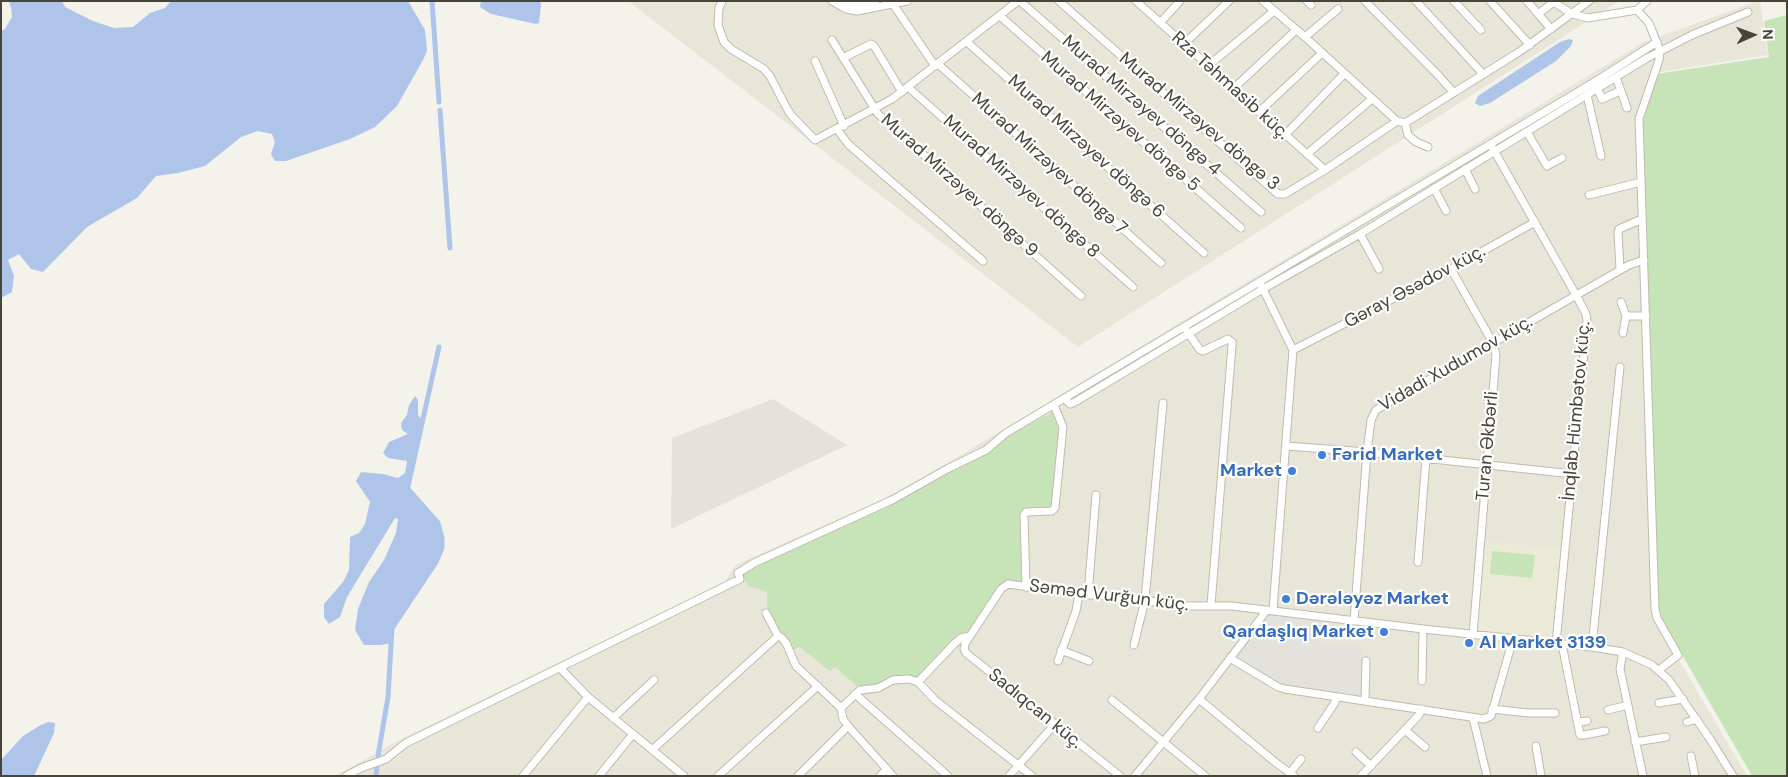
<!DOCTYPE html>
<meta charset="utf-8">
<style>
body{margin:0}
#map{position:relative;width:1788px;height:777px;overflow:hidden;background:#f4f3eb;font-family:"DM Sans",sans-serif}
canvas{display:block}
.frame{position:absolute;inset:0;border:2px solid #474439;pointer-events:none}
.north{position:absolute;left:1728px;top:10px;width:50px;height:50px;-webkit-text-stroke:4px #fff;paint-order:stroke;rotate:88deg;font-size:14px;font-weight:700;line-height:20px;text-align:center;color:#474439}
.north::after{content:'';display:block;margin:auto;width:18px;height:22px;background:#474439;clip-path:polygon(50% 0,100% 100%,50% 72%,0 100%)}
</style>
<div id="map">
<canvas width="1788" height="777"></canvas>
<div class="frame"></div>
<div class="north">N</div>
</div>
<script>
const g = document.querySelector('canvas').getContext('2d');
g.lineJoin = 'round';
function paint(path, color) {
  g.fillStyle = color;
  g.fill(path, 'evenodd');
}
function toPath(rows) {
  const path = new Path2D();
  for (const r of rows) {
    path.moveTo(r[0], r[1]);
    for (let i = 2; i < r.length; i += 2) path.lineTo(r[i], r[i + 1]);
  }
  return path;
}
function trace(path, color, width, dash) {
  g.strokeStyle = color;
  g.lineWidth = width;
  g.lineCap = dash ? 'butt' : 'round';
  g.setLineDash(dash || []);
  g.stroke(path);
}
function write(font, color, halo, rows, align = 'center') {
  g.font = font + ' "DM Sans",sans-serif';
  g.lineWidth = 4.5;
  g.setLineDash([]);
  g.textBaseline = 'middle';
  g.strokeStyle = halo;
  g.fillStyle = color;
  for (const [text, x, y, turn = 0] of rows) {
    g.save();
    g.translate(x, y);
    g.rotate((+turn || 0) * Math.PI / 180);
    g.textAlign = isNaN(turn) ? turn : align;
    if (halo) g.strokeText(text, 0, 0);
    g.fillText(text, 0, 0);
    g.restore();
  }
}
paint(toPath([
 [628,1,1619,1,1078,347],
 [1758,1,1760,1,1768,55,1652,73,1655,619,1747,776,335,776,403,738,725,582,735,565,888,497,918,481,1644,42]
]), '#e7e6d9');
paint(toPath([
 [773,399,847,445,671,529,672,438],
 [1266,614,1322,623,1321,643,1362,645,1361,695,1286,687,1234,658]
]), '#e3e2dc');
paint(toPath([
 [1485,541,1561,548,1553,639,1476,631]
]), '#ebead6');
paint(toPath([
 [1787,15,1787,776,1752,776,1658,613,1641,115,1656,74,1769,57,1764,21],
 [1055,411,1061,427,1053,509,1022,510,1025,582,1002,582,974,627,954,641,921,678,892,677,883,684,861,687,856,685,835,667,830,671,800,647,792,650,783,635,778,633,767,610,767,592,748,586,742,573,900,499,1001,439],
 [1492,551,1535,555,1532,578,1490,574]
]), '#c7e3b8');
paint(toPath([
 [9,1,62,1,65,7,93,21,114,28,133,27,150,13,165,8,171,1,408,1,425,30,427,51,423,60,397,106,375,127,350,139,286,161,275,161,271,154,275,142,272,134,258,131,241,137,205,166,178,173,156,176,137,198,87,227,43,272,31,269,19,254,8,260,14,276,12,292,1,298,1,31,5,29,12,17,11,8],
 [481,1,540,1,541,5,539,23,536,24,491,14,480,7],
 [1569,39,1573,40,1571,46,1556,61,1490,103,1480,106,1475,103,1478,96,1560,42],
 [415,396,418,400,418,415,423,421,408,489,438,523,442,538,442,548,436,562,392,628,391,643,381,645,364,645,355,630,358,609,369,582,384,560,396,533,398,519,395,518,347,597,340,617,329,624,324,617,324,604,343,582,349,570,350,537,359,533,365,524,370,502,356,481,361,472,383,474,398,478,405,473,407,461,388,458,383,453,389,442,408,434,402,430,401,423,407,415,409,405],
 [48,722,55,723,54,733,34,776,1,776,1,760,23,736,39,726]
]), '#aec4e9');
trace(toPath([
 [432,1,439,102],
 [440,110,450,248],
 [407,491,439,347],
 [378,756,388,697,392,628,436,562,442,548,442,538,438,523,408,489],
 [376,776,377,767]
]), '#aec4e9', 5);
const minor = toPath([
 [722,1,719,8,718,25,724,42,731,49,764,69,770,76,785,105,791,115,815,140,892,99,1018,1],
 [832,1,846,9,857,11,907,1],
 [1020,1,1261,212],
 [1059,1,1278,194,1285,194,1325,170,1397,121],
 [1136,1,1325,170],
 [1263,1,1305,37,1397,121,1405,123,1408,135,1416,142,1428,147],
 [1307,1,1311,5],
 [1365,1,1439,76,1453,92],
 [1416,1,1483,74],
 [1454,1,1481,30],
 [1490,1,1530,45],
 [1527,1,1551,29],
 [835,2,840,1,861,5,876,1],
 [893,4,935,66],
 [1637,10,1647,1],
 [1538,14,1554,2,1572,14,1588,18,1637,10,1649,23,1660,51,1659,60,1639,119,1655,609,1657,618,1678,655,1659,670],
 [1000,16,1241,228],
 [1160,23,1180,1],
 [1305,37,1338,9],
 [832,40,878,114,1081,296],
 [967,42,1204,253],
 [1184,44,1229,1],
 [843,58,871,44,874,46,902,92],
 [815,61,844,126],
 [938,64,1161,263],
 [1208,66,1274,11],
 [1616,77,1627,108],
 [908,87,1133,287],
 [1597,88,1602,99,1620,91],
 [1233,89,1296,30],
 [1587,95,1601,156],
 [1259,112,1322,53],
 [1405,123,1519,52,1589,1],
 [837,129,848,144,983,261],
 [1527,132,1547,166,1562,158],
 [1285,135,1344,74],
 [1492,147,1576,295,1586,314,1587,321,1556,643],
 [1307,154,1372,99],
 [1465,169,1475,189],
 [1434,188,1446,211],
 [1589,195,1641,182],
 [1360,234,1379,269],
 [1451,269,1493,343,1496,355,1473,635],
 [1620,270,1618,232,1619,229,1642,219],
 [1261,285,1293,350],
 [1621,302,1626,316,1623,333],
 [1626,316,1646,316],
 [1187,331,1200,350,1203,351,1228,339,1232,342,1232,346,1211,605],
 [1293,350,1451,269,1535,222],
 [1065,399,1070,404,1075,402,1263,289,1360,234,1647,58,1692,35,1748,12],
 [1286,446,1367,452,1573,474],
 [1418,562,1426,458],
 [1026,587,1024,515,1026,512,1052,511,1055,508,1063,427,1054,405],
 [1088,595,1096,495],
 [1273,610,1293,350],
 [766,613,778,636,781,637,786,643,796,666,841,708,843,719,848,726,893,776],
 [1354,621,1367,452,1371,420,1376,410,1629,265,1644,260],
 [970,636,965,644,964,649,966,653,1120,776],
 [1562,644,1580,735,1584,735,1605,731],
 [1134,645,1145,600,1163,403],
 [1592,647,1620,367],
 [1061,650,1089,661],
 [1623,652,1620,669,1643,776],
 [1230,658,1278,687,1285,689,1484,719,1491,716,1513,639],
 [1058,661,1076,611,1079,594],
 [560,668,588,697,684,776],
 [1422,681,1423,629],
 [918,682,935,700,1032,776],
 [855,694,948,776],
 [1199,699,1275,762,1294,776],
 [1112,700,1205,776],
 [1365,700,1366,661],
 [1659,703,1683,699],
 [841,708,860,690,878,688,893,680,909,679,918,682,955,643,961,638,970,636,1001,589,1008,584,1079,594,1136,598,1173,606,1232,606,1423,629,1592,647,1623,652,1652,665,1669,680,1710,739,1733,776],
 [1492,709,1528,713,1555,713],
 [1608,710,1628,705],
 [613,718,654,680],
 [1473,718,1487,776],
 [1578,722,1587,721],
 [1687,722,1697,719],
 [1318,728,1334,704,1337,697],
 [1405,730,1425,747],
 [1635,742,1666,737],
 [1536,746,1541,776],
 [652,750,778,636],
 [1356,752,1371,766],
 [1691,756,1695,776],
 [1290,773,1301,759],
 [346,776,361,768,386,759,406,743,740,579,738,573,754,563,892,500,947,469,986,450,1006,433,1596,81,1657,42],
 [523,776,588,697],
 [599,776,633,734],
 [718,776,818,686],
 [798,776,848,726],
 [880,776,887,769],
 [1009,776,1054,725],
 [1135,776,1199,699,1267,610],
 [1361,776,1419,715,1422,709]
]);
trace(minor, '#bebcae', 9);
trace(minor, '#fff', 7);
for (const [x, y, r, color] of [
 [1322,455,5,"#3f7fe0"],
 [1292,471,5,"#3f7fe0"],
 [1286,599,5,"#3f7fe0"],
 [1384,632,5,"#3f7fe0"],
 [1469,643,5,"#3f7fe0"]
]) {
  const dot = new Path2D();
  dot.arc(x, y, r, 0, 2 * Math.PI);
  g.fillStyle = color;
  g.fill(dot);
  trace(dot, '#fff', 2);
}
write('18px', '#474439', '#fff', [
 ["Rza Təhmasib küç.",1230,86,42],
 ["Murad Mirzəyev döngə 4",1141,106,41],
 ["Murad Mirzəyev döngə 5",1120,122,41],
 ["Murad Mirzəyev döngə 3",1199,122,40],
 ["Murad Mirzəyev döngə 6",1086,147,42],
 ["Murad Mirzəyev döngə 7",1049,164,42],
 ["Murad Mirzəyev döngə 9",959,186,42],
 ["Murad Mirzəyev döngə 8",1021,187,42],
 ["Gəray Əsədov küç.",1415,287,-28],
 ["Vidadi Xudumov küç.",1456,364,-30],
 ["İnqlab Hümbətov küç.",1577,411,-85],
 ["Turan Əkbərli",1488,446,-85],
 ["Səməd Vurğun küç.",1109,596,7],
 ["Sadıqcan küç.",1035,709,39]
]);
write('bold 18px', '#366cbe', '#fff', [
 ["Fərid Market",1332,455],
 ["Market",1282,471,"right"],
 ["Dərələyəz Market",1296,599],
 ["Qardaşlıq Market",1374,632,"right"],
 ["Al Market 3139",1479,643]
], 'left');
</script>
